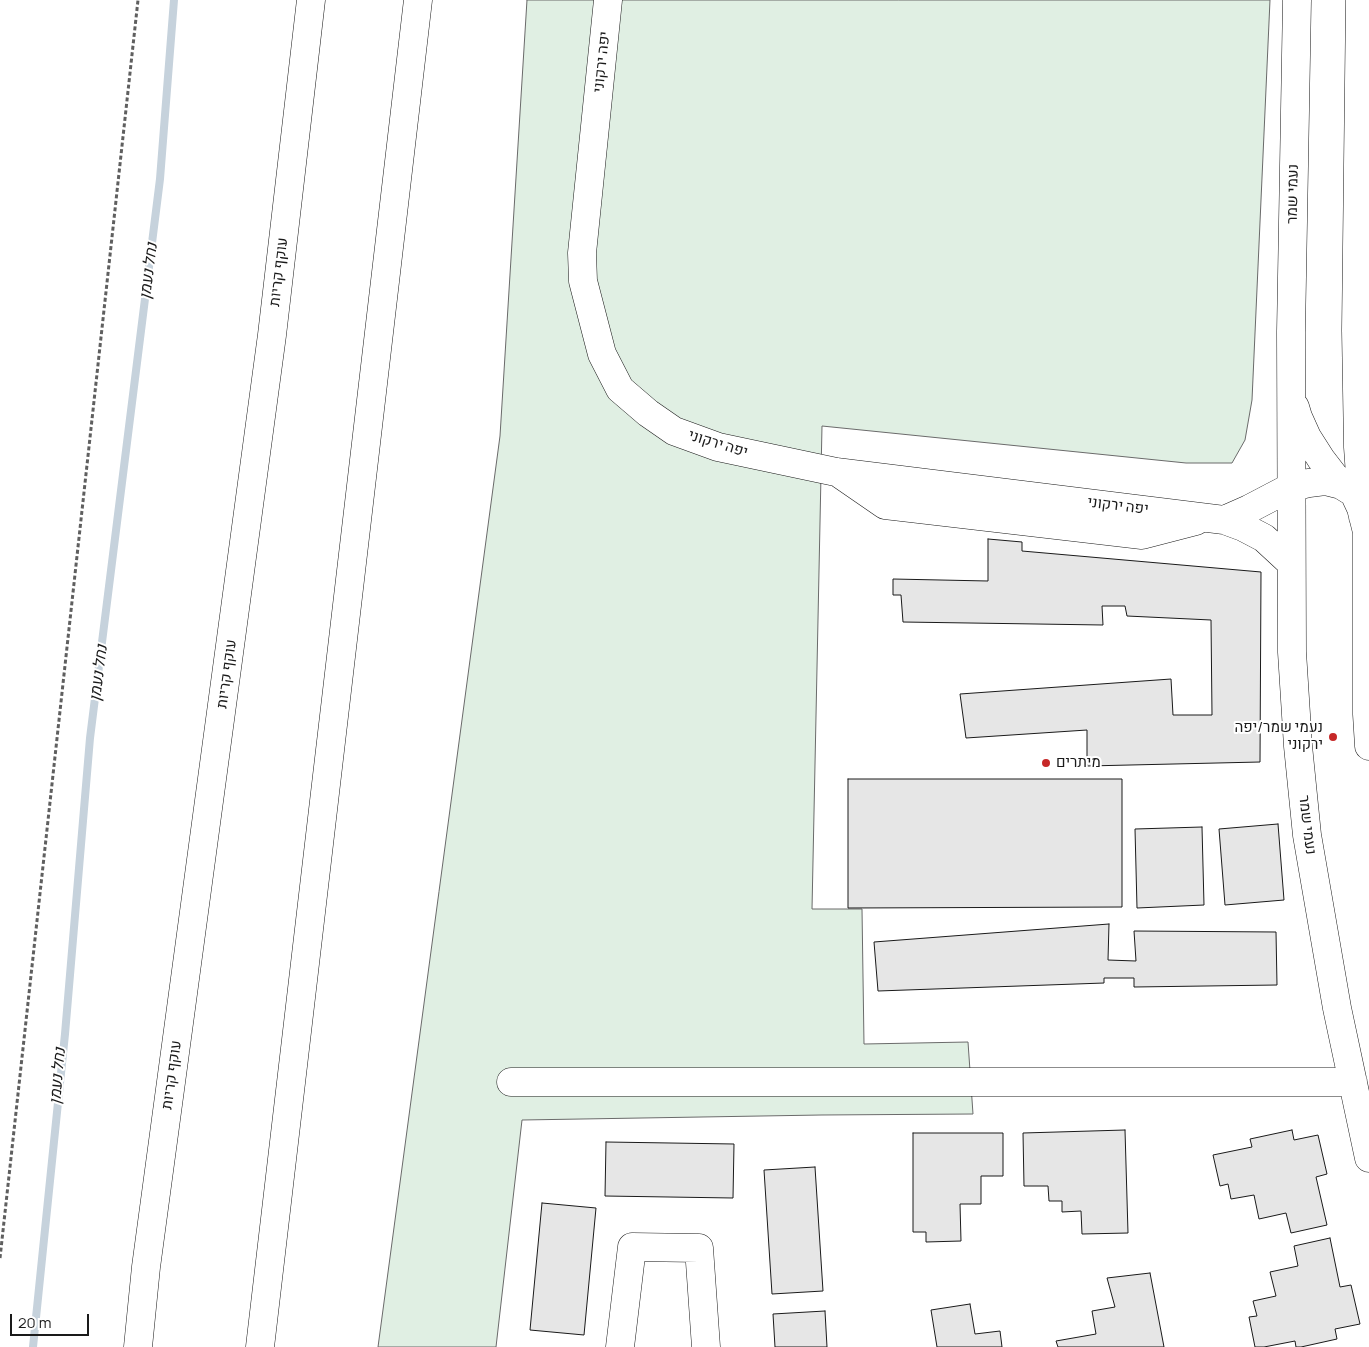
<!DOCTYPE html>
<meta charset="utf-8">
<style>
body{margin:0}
#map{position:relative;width:1369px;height:1347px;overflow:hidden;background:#fff;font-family:Manrope,sans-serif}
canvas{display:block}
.scale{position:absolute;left:10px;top:1314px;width:79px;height:22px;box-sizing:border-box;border:2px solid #1a1a1a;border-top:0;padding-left:6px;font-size:15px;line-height:18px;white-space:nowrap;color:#1a1a1a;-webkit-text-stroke:4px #fff;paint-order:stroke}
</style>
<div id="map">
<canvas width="1369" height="1347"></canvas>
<div class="scale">20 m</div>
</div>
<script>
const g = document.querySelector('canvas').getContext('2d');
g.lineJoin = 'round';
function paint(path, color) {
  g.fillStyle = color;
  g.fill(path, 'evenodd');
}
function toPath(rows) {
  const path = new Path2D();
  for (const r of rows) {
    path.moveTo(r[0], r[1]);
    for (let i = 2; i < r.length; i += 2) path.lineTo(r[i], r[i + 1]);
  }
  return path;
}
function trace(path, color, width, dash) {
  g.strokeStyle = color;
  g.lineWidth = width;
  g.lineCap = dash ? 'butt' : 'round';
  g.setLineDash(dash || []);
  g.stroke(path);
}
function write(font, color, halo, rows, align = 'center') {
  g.font = font + ' Manrope,Heebo,sans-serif';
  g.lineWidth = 4;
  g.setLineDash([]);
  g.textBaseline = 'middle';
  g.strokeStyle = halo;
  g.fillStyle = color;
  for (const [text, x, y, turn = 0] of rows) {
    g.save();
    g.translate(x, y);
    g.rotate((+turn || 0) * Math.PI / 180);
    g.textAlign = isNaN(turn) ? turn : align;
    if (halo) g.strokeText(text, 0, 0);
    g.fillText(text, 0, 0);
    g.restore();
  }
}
const green = toPath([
 [527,0,1270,0,1252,400,1245,440,1232,463,1186,463,822,426,812,909,862,909,864,1044,968,1042,973,1114,821,1115,522,1120,496,1347,378,1347,500,436,527,0]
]);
paint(green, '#e0efe3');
trace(green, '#6a6a6a', 1);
trace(toPath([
 [33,1347,65,1034,90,738,160,179,174,0]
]), '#c6d2dc', 8);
const building = toPath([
 [988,539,1022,542,1022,551,1261,572,1260,762,1087,766,1087,730,966,738,960,694,1171,679,1173,715,1212,715,1211,620,1127,616,1125,606,1102,606,1103,625,903,622,901,595,893,595,893,579,988,581,988,539],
 [848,779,1122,779,1122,907,848,908,848,779],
 [1278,824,1284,900,1225,905,1219,829,1278,824],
 [1202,827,1204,905,1137,908,1135,829,1202,827],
 [1109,924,1108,960,1136,961,1134,931,1276,932,1277,985,1134,987,1134,978,1104,978,1104,983,878,991,874,942,1109,924],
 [1125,1130,1128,1233,1082,1234,1081,1211,1062,1212,1062,1201,1049,1201,1048,1186,1024,1186,1023,1133,1125,1130],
 [1292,1130,1294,1140,1318,1135,1327,1174,1316,1177,1327,1225,1291,1233,1286,1213,1259,1219,1254,1195,1231,1199,1228,1184,1220,1186,1213,1155,1252,1147,1250,1139,1292,1130],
 [913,1133,1003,1133,1003,1176,981,1176,981,1204,960,1204,961,1241,926,1242,926,1232,913,1232,913,1133],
 [606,1142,734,1144,733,1198,605,1196,606,1142],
 [815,1167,823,1291,772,1294,764,1170,815,1167],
 [542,1203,596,1208,584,1335,530,1330,542,1203],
 [1330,1238,1340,1287,1351,1285,1360,1324,1335,1329,1337,1339,1301,1347,1296,1347,1295,1341,1264,1347,1255,1347,1249,1317,1257,1316,1253,1301,1276,1296,1270,1272,1298,1266,1294,1246,1330,1238],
 [1150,1273,1164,1347,1058,1347,1056,1341,1096,1334,1092,1311,1115,1307,1107,1278,1150,1273],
 [970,1304,975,1334,1000,1331,1002,1347,937,1347,931,1310,970,1304],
 [825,1311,827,1347,775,1347,773,1314,825,1311]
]);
paint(building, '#e6e6e6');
trace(building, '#1a1a1a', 1);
const minor = toPath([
 [608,0,582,253,583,281,602,354,620,389,648,413,674,431,718,447,836,472,1224,520,1243,527,1264,538,1291,563],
 [1297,0,1291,332,1292,652,1298,746,1307,835,1337,1008,1369,1158],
 [1360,0,1356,330,1358,447,1363,517],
 [1295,407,1298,417,1307,437,1321,459,1341,485],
 [840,474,885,505,1142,535,1196,521],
 [1224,520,1249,509,1291,487,1309,483,1325,481,1341,485,1354,493,1361,508,1367,532,1367,714,1369,746],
 [511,1082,1353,1082],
 [620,1347,632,1247,699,1248,706,1347]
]);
const highway = toPath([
 [138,1347,146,1267,272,335,311,0],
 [260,1347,418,0]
]);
trace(minor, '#1a1a1a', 29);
trace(highway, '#1a1a1a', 29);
trace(toPath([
 [0,1258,138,0]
]), '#5f5f5f', 3, [4, 2.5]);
trace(minor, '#fff', 28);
trace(highway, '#fff', 28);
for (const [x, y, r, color] of [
 [1333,737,5,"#c62828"],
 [1046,763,5,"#c62828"]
]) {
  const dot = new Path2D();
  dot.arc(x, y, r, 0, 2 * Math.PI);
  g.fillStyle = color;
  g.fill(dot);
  trace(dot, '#fff', 2);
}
write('15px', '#1a1a1a', '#fff', [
 ["יפה ירקוני",602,62,-84],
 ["נעמי שמר",1293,194,-89],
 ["עוקף קריות",279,272,-83],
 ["יפה ירקוני",718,444,17],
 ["יפה ירקוני",1118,506,7],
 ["עוקף קריות",227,674,-82],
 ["נעמי שמר",1307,825,83],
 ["עוקף קריות",172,1075,-82]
]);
write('15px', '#1a1a1a', '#fff', [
 ["נעמי שמר/יפה",1323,728],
 ["ירקוני",1323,745],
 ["מיתרים",1056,763,"left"]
], 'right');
write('italic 16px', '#1a1a1a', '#fff', [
 ["נחל נעמן",149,271,-83],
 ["נחל נעמן",99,673,-83],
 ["נחל נעמן",58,1076,-85]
]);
</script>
